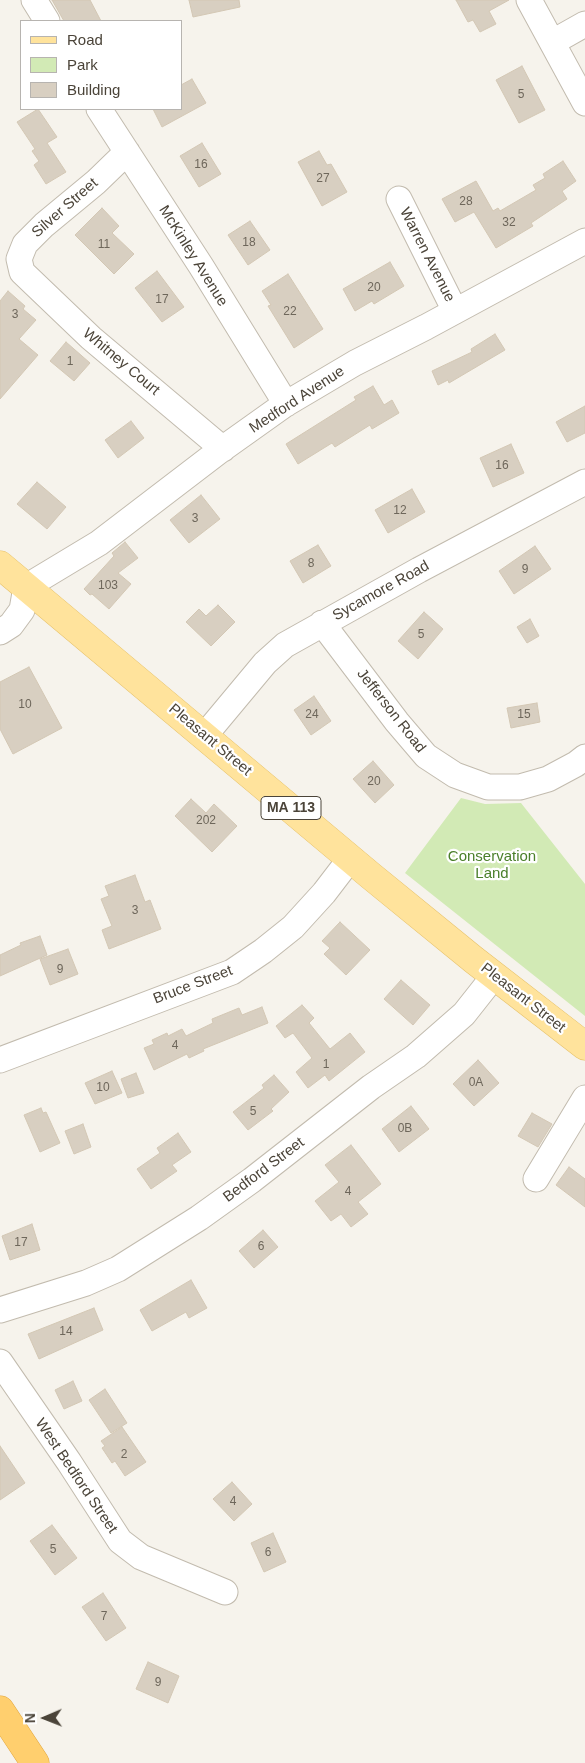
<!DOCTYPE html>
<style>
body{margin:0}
#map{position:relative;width:585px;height:1763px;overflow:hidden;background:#f6f3ec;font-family:Helvetica,sans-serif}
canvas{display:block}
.legend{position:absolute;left:20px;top:20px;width:162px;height:90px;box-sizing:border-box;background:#fff;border:1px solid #b7b4b0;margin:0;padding:6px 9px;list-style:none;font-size:15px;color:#4b4439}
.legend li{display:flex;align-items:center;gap:10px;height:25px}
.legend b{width:25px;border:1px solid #b7b4b0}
.north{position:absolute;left:20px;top:1693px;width:50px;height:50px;-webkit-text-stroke:4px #fff;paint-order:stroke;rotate:269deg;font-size:14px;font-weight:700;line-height:20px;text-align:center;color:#4b4439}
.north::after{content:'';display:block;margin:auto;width:18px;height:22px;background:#4b4439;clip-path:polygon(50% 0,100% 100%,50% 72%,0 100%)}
</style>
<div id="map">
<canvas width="585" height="1763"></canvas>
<ul class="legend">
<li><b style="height:6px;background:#ffe39c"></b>Road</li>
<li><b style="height:14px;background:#d2eab5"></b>Park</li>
<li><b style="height:14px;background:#d8cfc1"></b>Building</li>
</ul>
<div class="north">N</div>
</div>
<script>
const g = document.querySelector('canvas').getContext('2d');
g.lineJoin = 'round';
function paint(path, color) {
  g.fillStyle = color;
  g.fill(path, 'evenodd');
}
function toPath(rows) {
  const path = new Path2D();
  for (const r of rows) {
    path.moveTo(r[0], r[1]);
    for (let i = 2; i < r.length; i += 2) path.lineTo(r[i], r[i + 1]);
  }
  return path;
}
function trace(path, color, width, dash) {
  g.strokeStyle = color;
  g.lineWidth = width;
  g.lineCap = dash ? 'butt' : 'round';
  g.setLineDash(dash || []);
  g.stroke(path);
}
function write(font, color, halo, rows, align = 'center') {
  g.font = font + ' Helvetica,sans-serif';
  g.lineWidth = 4.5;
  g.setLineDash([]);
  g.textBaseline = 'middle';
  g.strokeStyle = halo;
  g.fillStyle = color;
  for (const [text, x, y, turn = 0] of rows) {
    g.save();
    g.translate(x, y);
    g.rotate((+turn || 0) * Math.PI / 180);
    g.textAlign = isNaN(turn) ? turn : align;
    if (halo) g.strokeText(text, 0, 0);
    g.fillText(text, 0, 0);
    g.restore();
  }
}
paint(toPath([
 [461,798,485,804,521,803,585,884,585,1016,405,873]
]), '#d2eab5');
const building = toPath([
 [52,0,90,0,101,21,64,21,52,0],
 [189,0,239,0,240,7,193,17,189,0],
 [456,0,509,0,489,11,496,24,480,32,473,20,468,22,456,0],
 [522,66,545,110,519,123,496,80,522,66],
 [192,79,206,103,162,127,153,109,181,109,181,85,192,79],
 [38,109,57,137,47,143,66,172,46,184,34,165,39,161,32,151,35,149,17,122,38,109],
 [202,143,221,174,199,187,180,156,202,143],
 [319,151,327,165,331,164,347,192,322,206,298,162,319,151],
 [563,161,576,181,562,191,567,199,531,223,533,226,496,248,474,212,455,222,442,199,476,181,493,211,498,208,500,211,536,190,533,185,545,178,543,174,563,161],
 [102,208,119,226,112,233,134,254,114,274,75,235,102,208],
 [250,221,270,250,248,265,228,235,250,221],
 [390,262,404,286,374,304,372,301,355,311,343,289,390,262],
 [157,271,184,307,162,322,135,288,157,271],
 [288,274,323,329,294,348,268,306,271,305,262,291,288,274],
 [8,291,25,306,23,309,36,320,19,339,38,355,0,399,0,301,8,291],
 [495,334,505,350,449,383,448,380,438,385,432,371,472,352,471,349,495,334],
 [66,342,90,363,74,381,50,361,66,342],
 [373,386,384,405,392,400,399,413,372,429,370,425,335,447,332,443,298,464,286,444,356,400,354,397,373,386],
 [585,406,585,433,567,442,556,422,585,406],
 [131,421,144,438,118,458,105,440,131,421],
 [511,444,524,473,493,487,480,458,511,444],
 [37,482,66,507,47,529,17,504,37,482],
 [412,489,425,512,388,533,375,510,412,489],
 [201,495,220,519,189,543,170,520,201,495],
 [125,542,138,558,118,573,131,584,109,609,92,594,90,595,84,589,114,556,112,553,125,542],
 [318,545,331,566,303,583,290,561,318,545],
 [535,546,551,569,514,594,499,571,535,546],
 [218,605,235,622,211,646,186,622,199,609,206,616,218,605],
 [424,612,443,629,418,659,398,641,424,612],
 [530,619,539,636,527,643,517,627,530,619],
 [29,667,62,728,13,754,0,729,0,682,29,667],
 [314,696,331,721,311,735,294,710,314,696],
 [537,703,540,722,511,728,507,708,537,703],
 [373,761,394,785,375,803,353,779,373,761],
 [191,799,206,813,214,804,237,826,212,852,175,816,191,799],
 [135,875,145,902,150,900,161,929,109,949,102,930,112,926,101,899,109,896,105,886,135,875],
 [340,922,370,950,346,975,324,954,330,948,322,941,340,922],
 [40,936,47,955,0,976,0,955,21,945,20,943,40,936],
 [68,949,78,974,50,985,40,959,68,949],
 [401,980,430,1005,413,1025,384,999,401,980],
 [302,1005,314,1018,309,1023,330,1049,350,1033,365,1052,329,1081,325,1075,308,1088,296,1072,312,1058,293,1033,285,1038,276,1026,302,1005],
 [262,1007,268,1023,203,1049,204,1051,189,1058,187,1054,154,1070,144,1048,154,1044,152,1040,167,1033,168,1036,182,1029,186,1036,213,1023,212,1019,239,1008,242,1015,262,1007],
 [478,1060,499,1083,474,1106,453,1084,478,1060],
 [112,1071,122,1093,95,1104,85,1083,112,1071],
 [136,1073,144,1093,128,1098,121,1079,136,1073],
 [274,1075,289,1092,271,1109,273,1111,248,1130,233,1112,264,1088,262,1085,274,1075],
 [411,1106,429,1129,399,1152,382,1129,411,1106],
 [41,1108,43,1113,46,1112,60,1143,40,1152,24,1115,41,1108],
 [532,1113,552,1124,538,1147,518,1136,532,1113],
 [83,1124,91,1147,74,1154,65,1131,83,1124],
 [178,1133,191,1152,172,1165,177,1171,151,1189,137,1169,160,1153,157,1148,178,1133],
 [351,1145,381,1184,358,1202,368,1214,351,1227,341,1214,331,1221,315,1201,339,1182,325,1165,351,1145],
 [569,1167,585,1179,585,1207,556,1185,569,1167],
 [32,1224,40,1250,10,1260,2,1236,32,1224],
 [263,1230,278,1247,254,1268,239,1251,263,1230],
 [191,1280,207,1308,189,1318,186,1312,152,1331,140,1310,191,1280],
 [94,1308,103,1330,39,1359,28,1334,94,1308],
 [73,1381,82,1401,64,1409,55,1390,73,1381],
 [105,1389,127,1423,111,1433,89,1400,105,1389],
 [122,1427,146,1462,125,1476,115,1461,112,1463,102,1448,105,1446,101,1441,122,1427],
 [0,1446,25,1483,0,1500,0,1446],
 [232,1482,252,1504,234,1521,213,1499,232,1482],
 [52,1525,77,1558,55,1575,30,1541,52,1525],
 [273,1533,286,1562,264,1572,251,1543,273,1533],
 [103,1593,126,1628,106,1641,82,1607,103,1593],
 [148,1662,179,1676,168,1703,136,1689,148,1662]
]);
paint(building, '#d8cfc1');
trace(building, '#d3c7b4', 1);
const minor = toPath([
 [34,0,47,21],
 [529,0,585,103],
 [553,42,585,24],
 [99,109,201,266,286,404],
 [127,152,96,182,44,225,25,244,19,259,22,272,91,338,223,449],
 [399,199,455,311],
 [322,623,397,722,426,756,455,775,488,787,520,787,548,779,576,764,585,757],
 [0,632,11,625,22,610,26,587,99,543,218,452,284,405,355,363,426,327,585,241],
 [205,735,265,663,285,645,419,570,585,482],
 [0,1060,232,972,263,951,293,927,324,893,350,859],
 [536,1179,585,1098],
 [0,1310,86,1283,118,1269,199,1218,252,1180,371,1087,416,1056,464,1014,494,976],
 [0,1362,69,1462,120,1541,141,1557,225,1592]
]);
const major = toPath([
 [0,565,371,876,474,960,585,1046]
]);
const highway = toPath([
 [0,1710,35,1763]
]);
trace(minor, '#c2bbae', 27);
trace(major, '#e6c16a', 29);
trace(highway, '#e0a43c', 29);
trace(minor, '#fff', 25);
trace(major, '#ffe39c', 28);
trace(highway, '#ffcf6e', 28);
write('12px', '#6e675b', null, [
 ["5",521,95],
 ["16",201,165],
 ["27",323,179],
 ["28",466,202],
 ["32",509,223],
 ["18",249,243],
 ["11",104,245],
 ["20",374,288],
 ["17",162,300],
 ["22",290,312],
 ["3",15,315],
 ["1",70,362],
 ["16",502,466],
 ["12",400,511],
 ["3",195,519],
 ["8",311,564],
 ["9",525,570],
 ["103",108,586],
 ["5",421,635],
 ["10",25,705],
 ["24",312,715],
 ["15",524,715],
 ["20",374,782],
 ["202",206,821],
 ["3",135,911],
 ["9",60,970],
 ["4",175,1046],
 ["1",326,1065],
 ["0A",476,1083],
 ["10",103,1088],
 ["5",253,1112],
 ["0B",405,1129],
 ["4",348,1192],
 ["17",21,1243],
 ["6",261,1247],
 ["14",66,1332],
 ["2",124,1455],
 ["4",233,1502],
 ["5",53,1550],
 ["6",268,1553],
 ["7",104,1617],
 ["9",158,1683]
]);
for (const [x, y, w] of [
 [291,808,60]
]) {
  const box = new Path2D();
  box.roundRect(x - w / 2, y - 11.5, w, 23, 4);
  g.fillStyle = '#fff';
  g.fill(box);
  trace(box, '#4b4439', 1);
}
write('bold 14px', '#4b4439', null, [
 ["MA 113",291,808]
]);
write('15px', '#4b4439', '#fff', [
 ["Silver Street",65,208,-41],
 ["Warren Avenue",427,255,63],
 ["McKinley Avenue",193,256,58],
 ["Whitney Court",121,362,40],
 ["Medford Avenue",297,400,-33],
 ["Sycamore Road",381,591,-29],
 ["Jefferson Road",391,711,52],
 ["Pleasant Street",210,740,40],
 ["Bruce Street",193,985,-21],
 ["Pleasant Street",523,998,38],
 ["Bedford Street",264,1170,-37],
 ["West Bedford Street",76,1476,56]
]);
write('15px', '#4a7f2a', '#fff', [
 ["Conservation",492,857],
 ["Land",492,874]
]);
</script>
